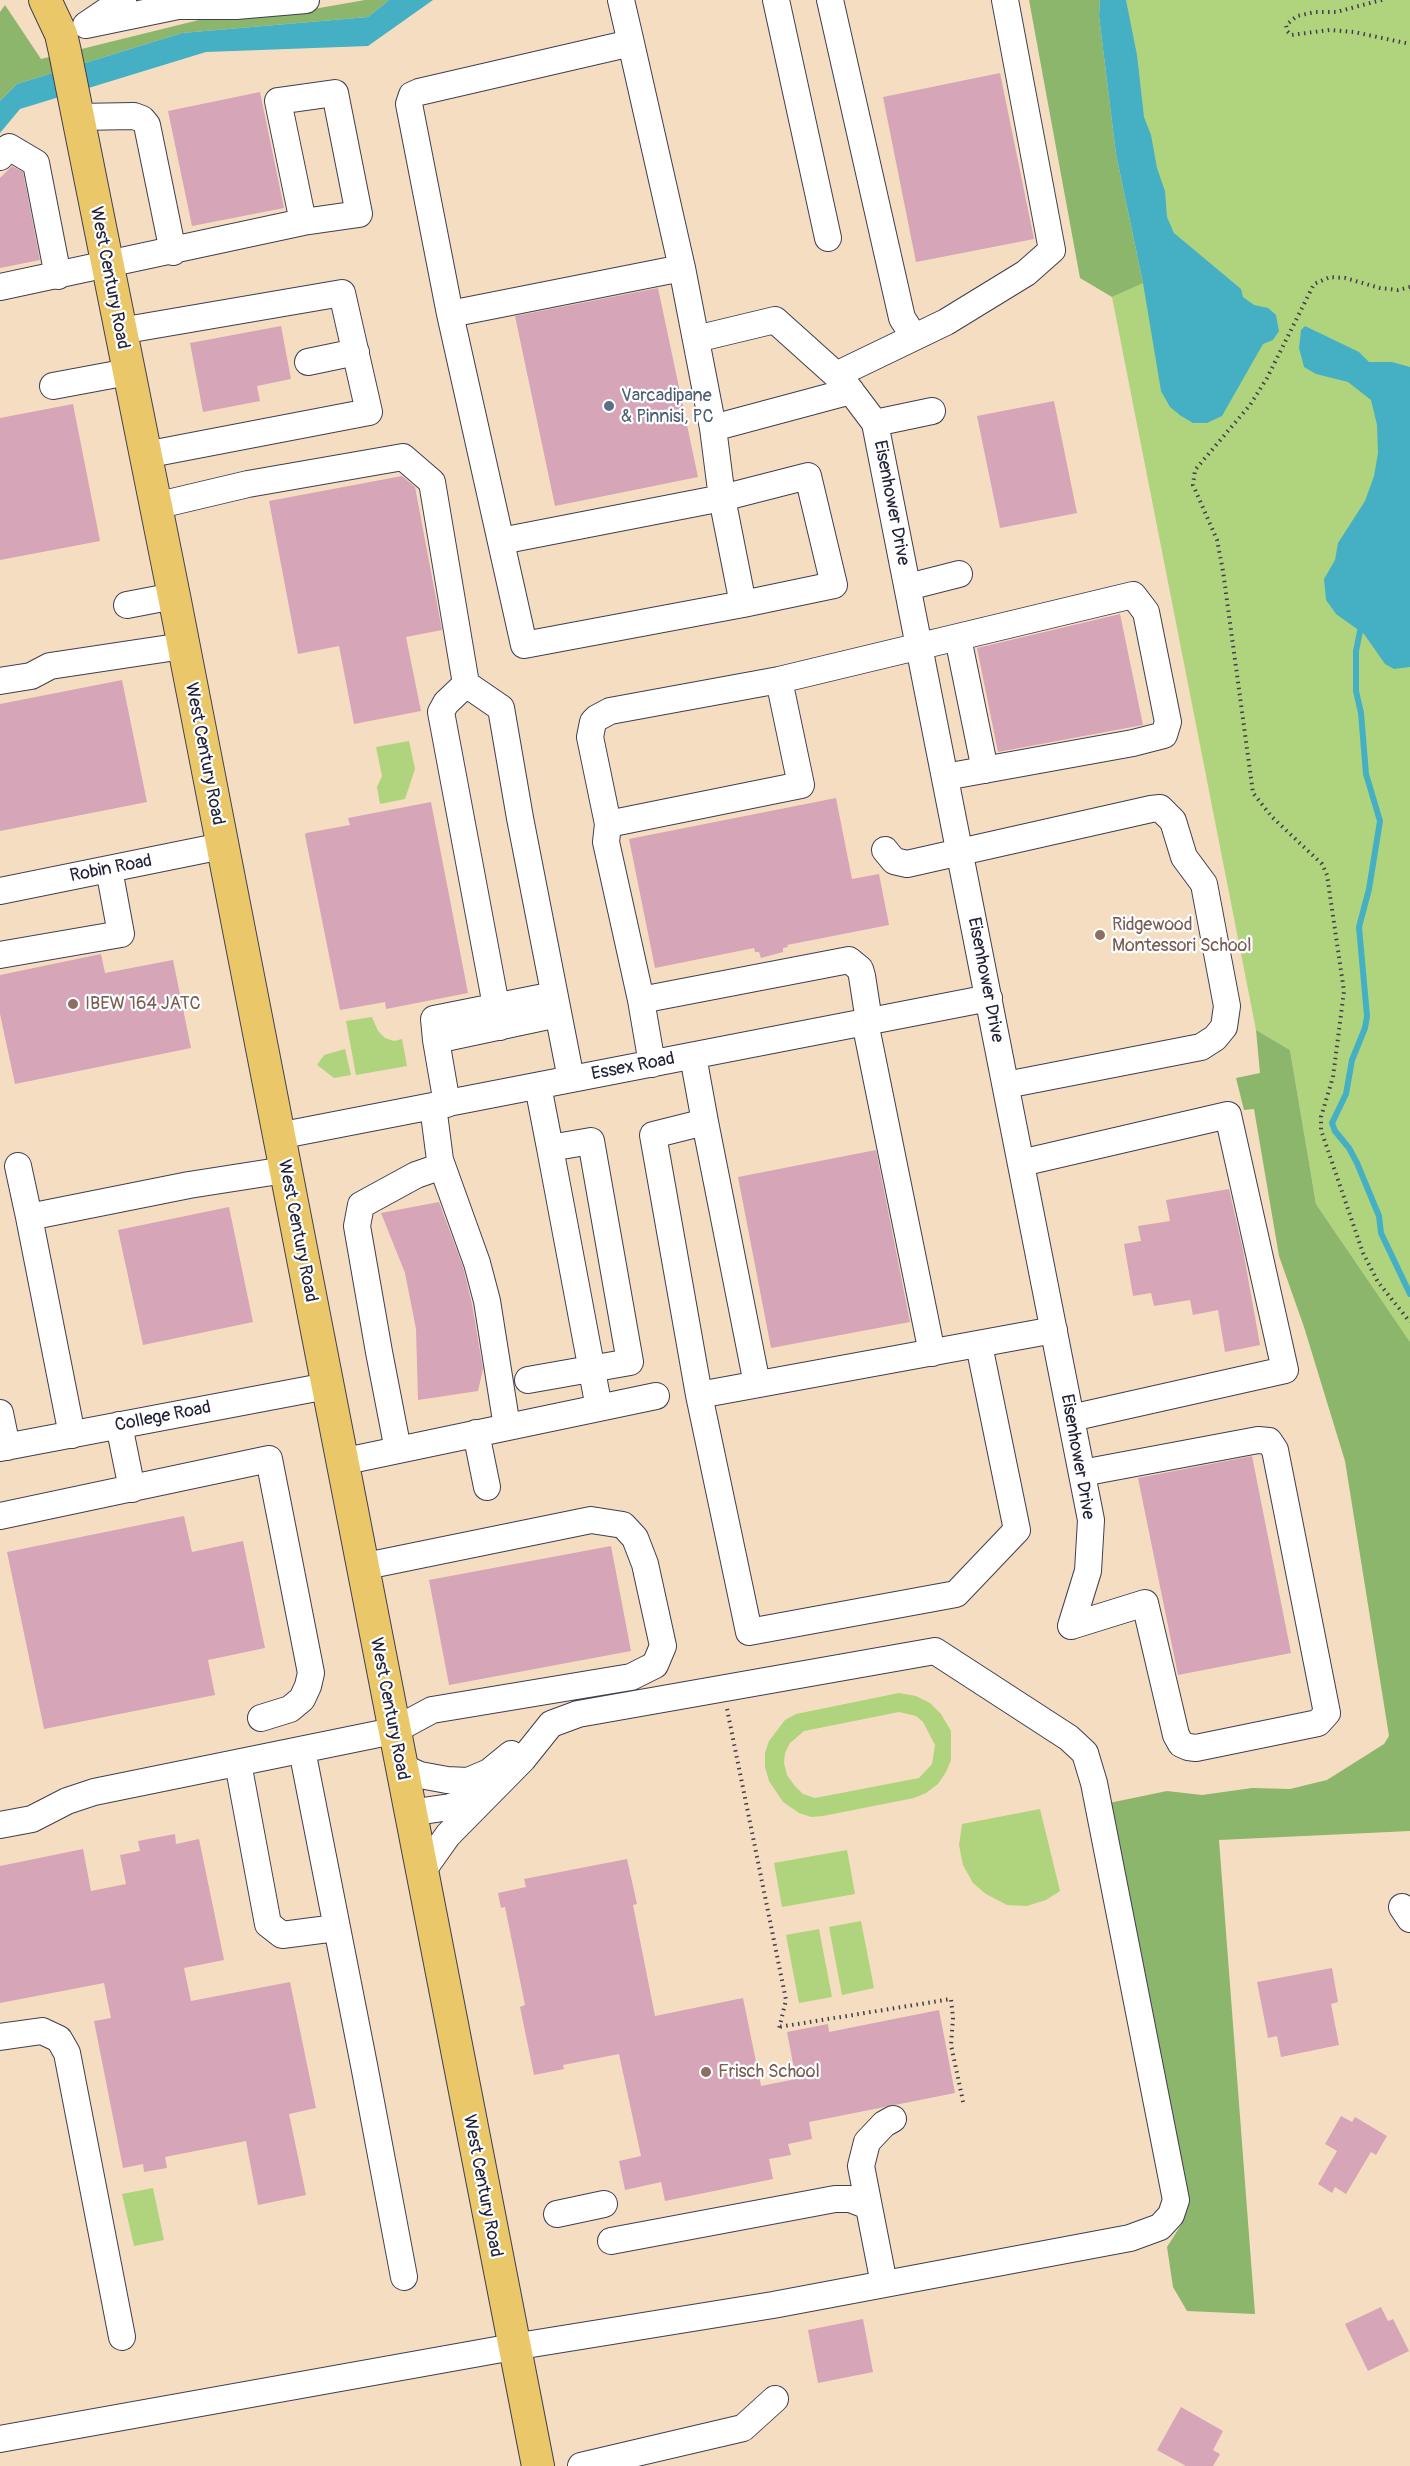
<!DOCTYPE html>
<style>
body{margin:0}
canvas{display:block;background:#f4ddc0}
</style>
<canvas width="1410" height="2466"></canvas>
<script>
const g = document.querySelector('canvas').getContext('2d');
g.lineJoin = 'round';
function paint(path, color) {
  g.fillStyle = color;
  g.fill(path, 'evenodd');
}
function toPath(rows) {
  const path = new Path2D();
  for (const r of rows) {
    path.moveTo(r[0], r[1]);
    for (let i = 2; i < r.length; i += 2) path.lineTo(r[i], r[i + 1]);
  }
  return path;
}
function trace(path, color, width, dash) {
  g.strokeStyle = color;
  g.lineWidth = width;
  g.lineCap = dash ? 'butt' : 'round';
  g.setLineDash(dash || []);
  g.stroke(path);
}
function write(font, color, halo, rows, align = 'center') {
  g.font = font + ' Pangolin,sans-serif';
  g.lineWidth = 4.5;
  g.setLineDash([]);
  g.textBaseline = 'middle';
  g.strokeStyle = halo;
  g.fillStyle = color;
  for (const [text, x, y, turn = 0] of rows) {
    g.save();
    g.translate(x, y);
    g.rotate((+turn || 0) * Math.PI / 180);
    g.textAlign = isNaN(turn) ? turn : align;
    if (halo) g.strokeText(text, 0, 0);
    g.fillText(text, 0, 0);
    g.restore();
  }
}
paint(toPath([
 [1100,0,1410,0,1410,1342,1316,1204,1290,1050,1256,1030,1112,297,1143,282],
 [409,741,415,769,405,799,380,804,377,787,382,776,376,747],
 [372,1017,378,1031,385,1038,394,1041,402,1039,407,1066,356,1075,346,1021],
 [345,1049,351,1075,334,1078,317,1065,324,1055],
 [899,1693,916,1696,930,1703,941,1714,951,1731,951,1760,946,1772,938,1784,926,1793,914,1798,823,1816,811,1817,799,1813,783,1802,769,1781,765,1767,765,1753,769,1741,785,1720,796,1714],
 [899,1712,916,1716,923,1722,935,1745,932,1764,919,1778,815,1798,803,1794,794,1785,787,1775,784,1763,785,1753,790,1743,804,1731],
 [1040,1809,1060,1891,1046,1900,1027,1906,1007,1905,986,1894,973,1883,963,1865,959,1845,962,1824],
 [847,1850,855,1894,782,1907,774,1863],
 [861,1921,874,1988,842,1995,829,1927],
 [819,1929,832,1997,799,2003,786,1935],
 [153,2188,164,2240,134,2246,122,2194]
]), '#b0d47d');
paint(toPath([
 [365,0,389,0,368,17,182,33,17,84,0,101,0,12,5,5,41,59,211,17,285,14],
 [1029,0,1100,0,1099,16,1116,154,1143,283,1112,297,1080,278],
 [1256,1030,1290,1050,1316,1204,1410,1342,1410,1831,1219,1840,1255,2314,1187,2311,1173,2287,1167,2247,1181,2225,1185,2211,1109,1803,1167,1791,1202,1795,1252,1788,1290,1789,1327,1780,1384,1744,1389,1736,1345,1461,1304,1327,1279,1256,1254,1109,1244,1110,1236,1078,1260,1073]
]), '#8cb66c');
paint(toPath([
 [389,0,433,0,368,46,206,52,20,109,0,133,0,101,17,84,182,33,368,17],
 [1100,0,1126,0,1137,55,1144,117,1151,135,1157,168,1165,191,1167,217,1174,233,1241,289,1243,297,1254,305,1268,308,1276,315,1279,331,1273,340,1263,344,1222,416,1207,423,1193,423,1181,416,1170,407,1161,391,1143,283,1116,154,1099,16],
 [1305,326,1359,352,1369,362,1392,362,1410,367,1410,667,1394,669,1385,664,1364,634,1336,614,1326,600,1324,579,1335,560,1338,543,1365,501,1374,476,1378,453,1377,425,1371,400,1348,382,1316,374,1304,367,1299,348,1301,330]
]), '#45b0c4');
trace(toPath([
 [1360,631,1356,651,1356,691,1361,713,1366,774,1380,821,1369,889,1359,927,1367,1016,1365,1028,1352,1060,1346,1094,1332,1123,1335,1131,1349,1148,1357,1163,1379,1216,1381,1233,1410,1294]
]), '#45b0c4', 6);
paint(toPath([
 [1000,73,1034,239,916,262,883,97],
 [260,92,284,208,192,226,168,111],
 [12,166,23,172,40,260,0,268,0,178],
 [658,288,698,477,555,506,515,316],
 [281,326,291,379,257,386,260,401,203,412,190,343],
 [1054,401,1077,513,1000,528,977,416],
 [73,404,100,541,0,560,0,418],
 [402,476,415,487,442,630,406,637,421,711,354,724,339,646,298,654,269,501],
 [1120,614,1143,725,998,752,977,648],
 [122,680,147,802,0,831,0,704],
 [836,798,852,879,879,874,889,925,787,945,788,947,783,948,783,952,761,958,759,952,755,952,754,948,655,968,629,839],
 [431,802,468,993,386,1009,385,1002,340,1010,305,835,306,833,350,825,348,818],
 [101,954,105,973,173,960,191,1048,15,1084,0,1014,0,975],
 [876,1150,910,1322,771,1348,738,1177],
 [1229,1189,1243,1250,1260,1345,1225,1352,1218,1310,1193,1315,1190,1300,1154,1306,1151,1293,1133,1296,1124,1244,1141,1241,1138,1226,1170,1221,1166,1200],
 [439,1202,463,1267,472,1304,483,1369,478,1391,418,1400,416,1329,405,1273,381,1213],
 [229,1207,253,1322,143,1345,118,1230],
 [1252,1456,1291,1653,1178,1675,1138,1478],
 [184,1516,192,1552,243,1541,265,1648,208,1660,215,1695,44,1729,7,1552],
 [611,1546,631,1651,449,1685,429,1580],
 [175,1834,176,1844,199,1839,224,1960,184,1968,191,2001,290,1982,316,2108,289,2114,306,2195,258,2205,246,2141,165,2157,167,2168,144,2172,143,2164,123,2168,94,2021,111,2018,104,1983,0,2003,0,1866,83,1849,91,1891,126,1884,120,1855,140,1851,138,1841],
 [627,1859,637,1904,633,1905,655,2016,743,1998,761,2086,796,2079,787,2032,828,2024,829,2032,939,2010,955,2093,809,2122,812,2139,788,2144,791,2155,769,2159,773,2179,665,2201,661,2182,625,2190,619,2161,641,2156,619,2054,563,2065,564,2069,534,2075,520,2007,525,2005,505,1907,501,1908,498,1893,526,1887,524,1879],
 [1332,1968,1338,2002,1331,2004,1339,2045,1281,2057,1277,2036,1268,2038,1257,1982],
 [1341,2116,1352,2122,1355,2117,1387,2136,1376,2155,1371,2152,1346,2194,1335,2187,1332,2193,1318,2184,1337,2151,1325,2144],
 [1381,2307,1388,2321,1393,2319,1409,2351,1368,2371,1345,2324],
 [863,2319,873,2372,818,2383,808,2330],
 [1181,2407,1223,2431,1213,2450,1220,2454,1213,2466,1186,2466,1157,2450]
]), '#d7a5b8');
const minor = toPath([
 [123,0,86,25,178,6,236,6,306,0],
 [621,0,631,43],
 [776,0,828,238],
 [830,0,902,318,914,337],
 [631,43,682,268,713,428,722,498,743,604,524,645,450,314,409,104,412,95,419,92,631,43],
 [77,117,134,116,142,119,147,125,173,252],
 [0,157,9,147,36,163,58,276],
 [0,287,303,222,278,101,335,93,359,214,303,222],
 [450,314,682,268],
 [120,331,342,293,369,412,145,455],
 [696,339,775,320,844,382,875,423,1091,1520,1088,1571,1071,1626],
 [308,362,356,352],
 [836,375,946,322,1026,273,1052,250,1005,0],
 [53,386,128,372],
 [875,423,932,411],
 [713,428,851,391],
 [155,506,248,484,403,457,432,482,466,684,501,708,520,818,571,1079],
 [501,541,722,498,808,476,834,585,743,604],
 [908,587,959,574],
 [127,605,174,596],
 [958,638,985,770],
 [0,681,31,676,50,666,183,646],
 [466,684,446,703,441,712,500,1027],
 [608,824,801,785,779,680],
 [885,850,894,861,907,864,1151,809,1160,808,1173,821,1184,857,1204,884,1227,1006,1224,1027,1215,1038,1201,1047,1006,1085],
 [0,891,222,846],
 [0,955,121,934,109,869],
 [641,1000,849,960,860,969,862,976,869,1021],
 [865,1022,932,1353],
 [436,1040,434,1019,554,995],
 [693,1056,705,1122,653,1135,699,1395,1054,1330],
 [652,1064,641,1000,606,842,608,824,590,737,593,722,597,718,610,711,779,680,1133,595,1146,612,1168,722,1164,735,1133,743,945,777],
 [447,1104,436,1040,558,1014],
 [433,1106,440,1160,477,1263,487,1301,507,1427],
 [705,1122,757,1384],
 [278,1136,989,998],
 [550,1148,599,1408],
 [1021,1163,1228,1115,1285,1370,1071,1418],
 [18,1166,29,1217],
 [528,1380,630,1362,591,1141,550,1148,538,1086],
 [699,1395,749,1632,956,1594,1017,1530,979,1345],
 [0,1413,7,1447],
 [119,1425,132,1489],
 [476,1433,487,1487],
 [72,1435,29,1217,189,1185,285,1170],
 [0,1448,327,1386],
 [398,1450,379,1352,357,1226,361,1205,416,1175,442,1166],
 [341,1462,656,1396],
 [0,1516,269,1459,311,1673,308,1686,302,1699,290,1709,261,1718],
 [1071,1626,1145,1603,1176,1735,1181,1744,1188,1747,1196,1748,1318,1723,1327,1713,1275,1450,1269,1441,1258,1440,1082,1473],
 [302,1750,364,2065,404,2277],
 [238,1763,268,1924,282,1935,336,1928],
 [400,1766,420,1775,447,1780,468,1781,489,1772,511,1754],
 [409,1813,450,1807,485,1796],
 [0,1825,32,1819,67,1801,94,1792,393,1731,432,1710,631,1677,655,1665,663,1646,645,1564,635,1538,623,1525,591,1520,361,1567],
 [1402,1907,1410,1919],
 [0,2037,42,2031,59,2039,67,2053,122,2337],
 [557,2214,604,2204],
 [611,2241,835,2199,850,2199,868,2206],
 [884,2284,861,2166,867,2142,884,2124,893,2119],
 [0,2439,513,2347,773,2305,1130,2238,1160,2227,1171,2215,1176,2200,1094,1783,1085,1753,1069,1738,935,1651,578,1714,551,1724,523,1759,448,1835,421,1873],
 [581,2466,743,2428,775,2399]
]);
const major = toPath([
 [45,0,61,34,65,52,174,596,538,2466]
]);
trace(minor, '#423e4f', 28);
trace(major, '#423e4f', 34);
trace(toPath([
 [1382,0,1336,12,1315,12,1297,16,1286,25,1287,31,1291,35,1330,30,1354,32,1410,44],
 [1410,287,1398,290,1380,288,1345,278,1330,277,1314,284,1267,378,1250,405,1195,470,1193,485,1217,540,1223,571,1253,793,1272,817,1322,864,1327,875,1344,991,1333,1077,1321,1117,1321,1130,1363,1253,1378,1282,1410,1322],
 [727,1709,786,2000,779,2029,779,2027,951,1999,953,2018,951,2045,964,2106]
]), '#423e4f', 4, [1.5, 4.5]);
trace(minor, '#fff', 26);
trace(major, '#eac769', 32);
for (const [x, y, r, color] of [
 [609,406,6,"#5c6f8a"],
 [1100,935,6,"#8d6e63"],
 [73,1004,6,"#8d6e63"],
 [706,2072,6,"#8d6e63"]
]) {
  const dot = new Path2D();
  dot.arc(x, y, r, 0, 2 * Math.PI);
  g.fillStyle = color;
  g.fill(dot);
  trace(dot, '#fff', 2);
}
write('18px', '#22223b', '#fff', [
 ["West Century Road",109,278,79],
 ["Eisenhower Drive",891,503,79],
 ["West Century Road",204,754,79],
 ["Robin Road",111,869,-11],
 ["Eisenhower Drive",985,980,79],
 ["Essex Road",633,1067,-11],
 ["West Century Road",297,1231,79],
 ["College Road",163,1417,-11],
 ["Eisenhower Drive",1077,1457,80],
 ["West Century Road",389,1709,79],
 ["West Century Road",482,2186,79]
]);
write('18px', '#4e5e75', '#fff', [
 ["Varcadipane",621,396],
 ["& Pinnisi, PC",621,417]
], 'left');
write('18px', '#785e54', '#fff', [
 ["Ridgewood",1112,925],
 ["Montessori School",1112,946],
 ["IBEW 164 JATC",85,1004],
 ["Frisch School",718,2072]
], 'left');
</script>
